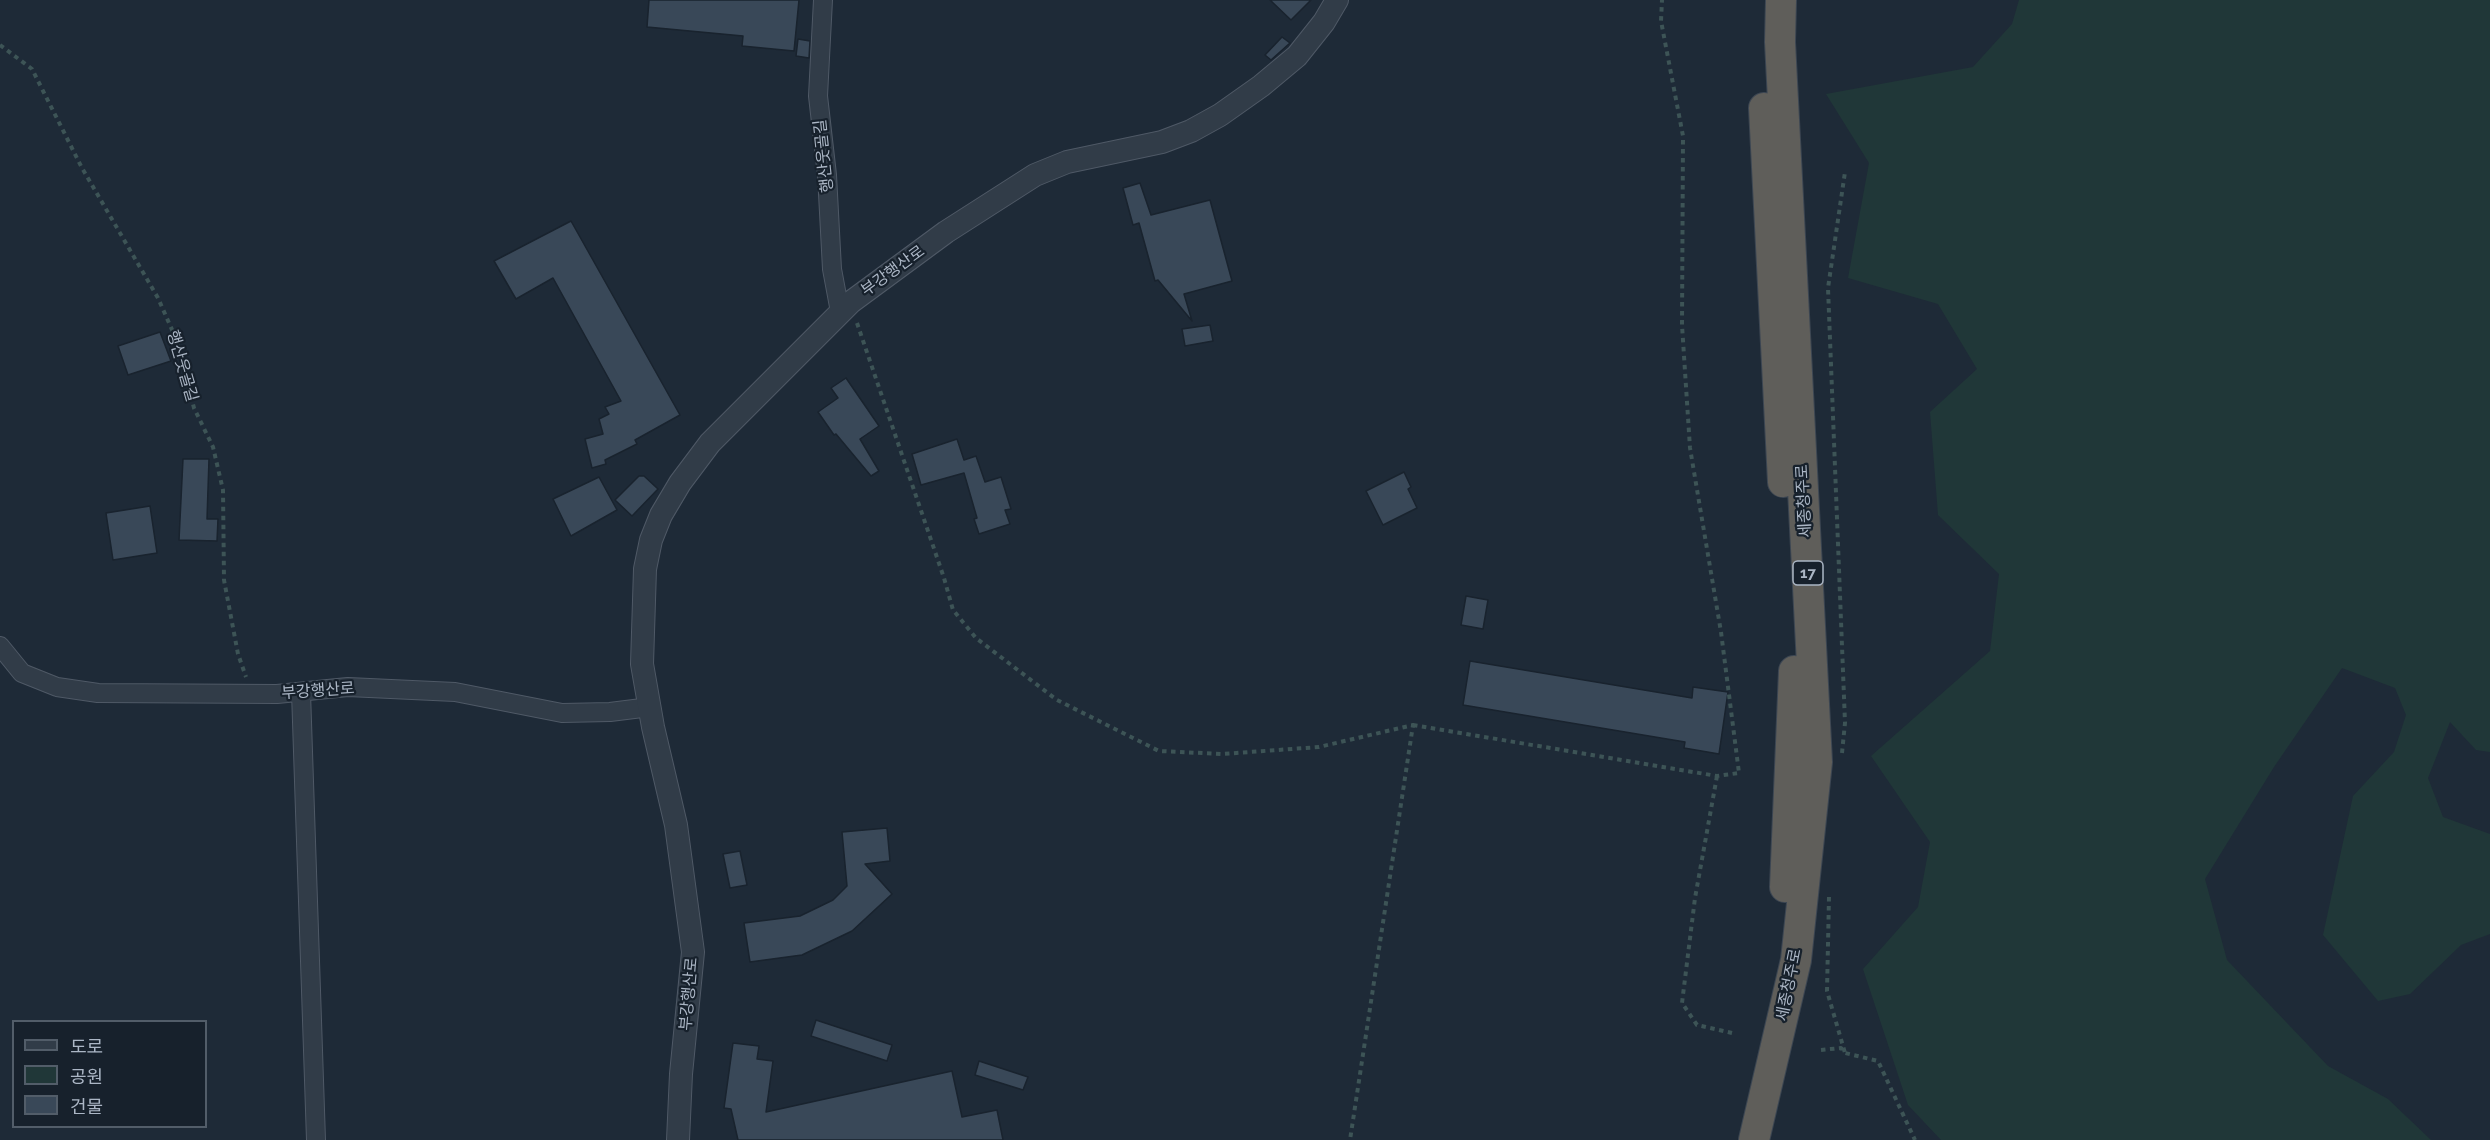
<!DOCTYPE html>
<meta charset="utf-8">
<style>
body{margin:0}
#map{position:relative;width:2490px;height:1140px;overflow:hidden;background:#1e2a37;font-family:Raleway,"Noto Sans KR",sans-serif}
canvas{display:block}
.legend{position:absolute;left:12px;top:1020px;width:195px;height:108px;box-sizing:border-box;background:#17212c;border:2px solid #525d69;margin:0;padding:8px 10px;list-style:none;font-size:18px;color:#abb6c5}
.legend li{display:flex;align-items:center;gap:12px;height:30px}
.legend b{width:30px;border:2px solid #525d69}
</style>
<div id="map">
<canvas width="2490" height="1140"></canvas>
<ul class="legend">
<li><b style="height:8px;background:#313c48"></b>도로</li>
<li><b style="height:16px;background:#203738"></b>공원</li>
<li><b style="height:16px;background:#394858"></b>건물</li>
</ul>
</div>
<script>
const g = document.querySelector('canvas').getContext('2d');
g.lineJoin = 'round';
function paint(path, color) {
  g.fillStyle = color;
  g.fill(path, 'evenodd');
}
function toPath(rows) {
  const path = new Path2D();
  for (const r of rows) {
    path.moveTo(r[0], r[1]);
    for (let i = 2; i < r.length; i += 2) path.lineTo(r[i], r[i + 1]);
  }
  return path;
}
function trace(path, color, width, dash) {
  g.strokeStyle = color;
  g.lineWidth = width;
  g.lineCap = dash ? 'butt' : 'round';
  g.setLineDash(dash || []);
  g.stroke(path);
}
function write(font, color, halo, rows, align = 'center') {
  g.font = font + ' Raleway,"Noto Sans KR",sans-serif';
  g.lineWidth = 4.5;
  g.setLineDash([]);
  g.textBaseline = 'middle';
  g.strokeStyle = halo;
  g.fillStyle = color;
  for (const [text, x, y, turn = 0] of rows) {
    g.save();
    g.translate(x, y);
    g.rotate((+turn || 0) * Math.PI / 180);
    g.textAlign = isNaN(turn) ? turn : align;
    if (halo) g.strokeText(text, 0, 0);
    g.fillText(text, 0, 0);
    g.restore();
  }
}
paint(toPath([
 [2019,0,2490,0,2490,752,2476,750,2450,722,2428,778,2443,817,2490,834,2490,934,2461,945,2410,994,2378,1001,2323,935,2353,796,2394,752,2406,715,2395,688,2342,668,2274,767,2205,879,2227,960,2328,1066,2388,1099,2431,1140,1941,1140,1908,1105,1863,969,1918,907,1930,842,1871,756,1990,651,1999,574,1938,515,1930,412,1977,369,1938,304,1848,278,1869,163,1826,94,1973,67,2012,24]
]), '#203738');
const building = toPath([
 [649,0,799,0,794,51,742,46,743,36,647,27,649,0],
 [1270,0,1311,0,1291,20,1270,0],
 [1282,37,1290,43,1271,60,1265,55,1282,37],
 [798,39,810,41,809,58,796,56,798,39],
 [1140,183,1151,215,1210,200,1232,281,1184,294,1192,321,1158,280,1155,281,1139,223,1133,225,1123,188,1140,183],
 [571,221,680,415,635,440,637,444,605,460,606,464,592,468,585,439,603,434,599,419,609,414,605,407,621,401,553,278,516,299,494,261,571,221],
 [1210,325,1213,341,1185,346,1182,329,1210,325],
 [160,332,171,361,128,375,118,346,160,332],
 [846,378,879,426,860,439,879,471,871,476,836,434,834,435,818,412,838,398,831,388,846,378],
 [957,439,964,460,976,456,985,482,1001,477,1011,509,1005,510,1010,524,979,534,974,519,977,518,964,473,921,485,912,454,957,439],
 [183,459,209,459,207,519,218,519,217,541,179,540,183,459],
 [1404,472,1411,487,1408,489,1417,508,1383,525,1366,491,1404,472],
 [639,476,644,476,658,489,632,516,615,500,639,476],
 [599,477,617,510,571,536,553,499,599,477],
 [150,506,157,553,113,560,106,513,150,506],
 [1466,596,1488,600,1483,629,1461,625,1466,596],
 [1470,661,1692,698,1693,687,1728,692,1719,754,1684,748,1685,742,1463,705,1470,661],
 [887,828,890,861,865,864,892,894,852,931,802,955,750,962,744,923,800,916,833,900,847,886,842,832,887,828],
 [740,851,747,885,730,888,723,854,740,851],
 [816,1020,892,1045,887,1061,811,1036,816,1020],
 [733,1043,759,1046,757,1059,773,1061,766,1112,952,1071,962,1117,997,1110,1003,1140,738,1140,731,1109,724,1108,733,1043],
 [979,1061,1028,1077,1023,1090,975,1075,979,1061]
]);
paint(building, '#394858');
trace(building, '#19232e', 1.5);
const minor = toPath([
 [823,0,818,96,827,175,832,269,840,312],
 [0,646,22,673,57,687,98,693,277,694,348,687,455,692,562,713,610,712,650,707],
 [301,692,316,1140]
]);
const tertiary = toPath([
 [678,1140,681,1074,693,952,676,825,653,727,642,664,645,569,651,540,661,515,680,483,710,443,851,302,946,232,1035,175,1067,162,1162,142,1191,131,1220,115,1261,86,1297,56,1324,22,1337,0]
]);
const trunk = toPath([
 [1764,108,1783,482],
 [1785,887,1794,671],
 [1754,1140,1796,960,1817,762,1780,42,1781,0]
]);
trace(minor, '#4f5966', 20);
trace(tertiary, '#4f5966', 24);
trace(trunk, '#3c4652', 32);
trace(toPath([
 [0,45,32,69,82,168,158,298,177,341,194,408,213,447,223,490,224,580,238,654,246,677],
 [857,323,944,578,953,610,976,638,1057,700,1159,751,1222,754,1319,747,1413,725,1350,1140],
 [1413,725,1717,776,1739,773,1721,632,1690,448,1682,325,1683,136,1661,21,1662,0],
 [1842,753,1845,723,1828,288,1845,172],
 [1717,776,1695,898,1682,1003,1697,1025,1732,1033],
 [1829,897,1827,991,1845,1053],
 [1821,1050,1841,1048,1845,1053,1878,1061,1915,1140]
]), '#3d5456', 4, [4.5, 4.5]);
trace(minor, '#313c48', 18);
trace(tertiary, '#313c48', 22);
trace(trunk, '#5f5e5a', 30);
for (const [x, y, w] of [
 [1808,573,30]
]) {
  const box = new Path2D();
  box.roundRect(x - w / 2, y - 12, w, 24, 4.5);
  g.fillStyle = '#17212c';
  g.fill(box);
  trace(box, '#abb6c5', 1.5);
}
write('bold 15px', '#abb6c5', null, [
 ["17",1808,573]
]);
write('16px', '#abb6c5', '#17212c', [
 ["행산웃골길",824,156,-96],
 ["부강행산로",893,271,-36],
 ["행산웃골길",182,366,74],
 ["세종청주로",1804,501,-93],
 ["부강행산로",318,691,-4],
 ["세종청주로",1789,985,-79],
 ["부강행산로",689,994,-85]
]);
</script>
